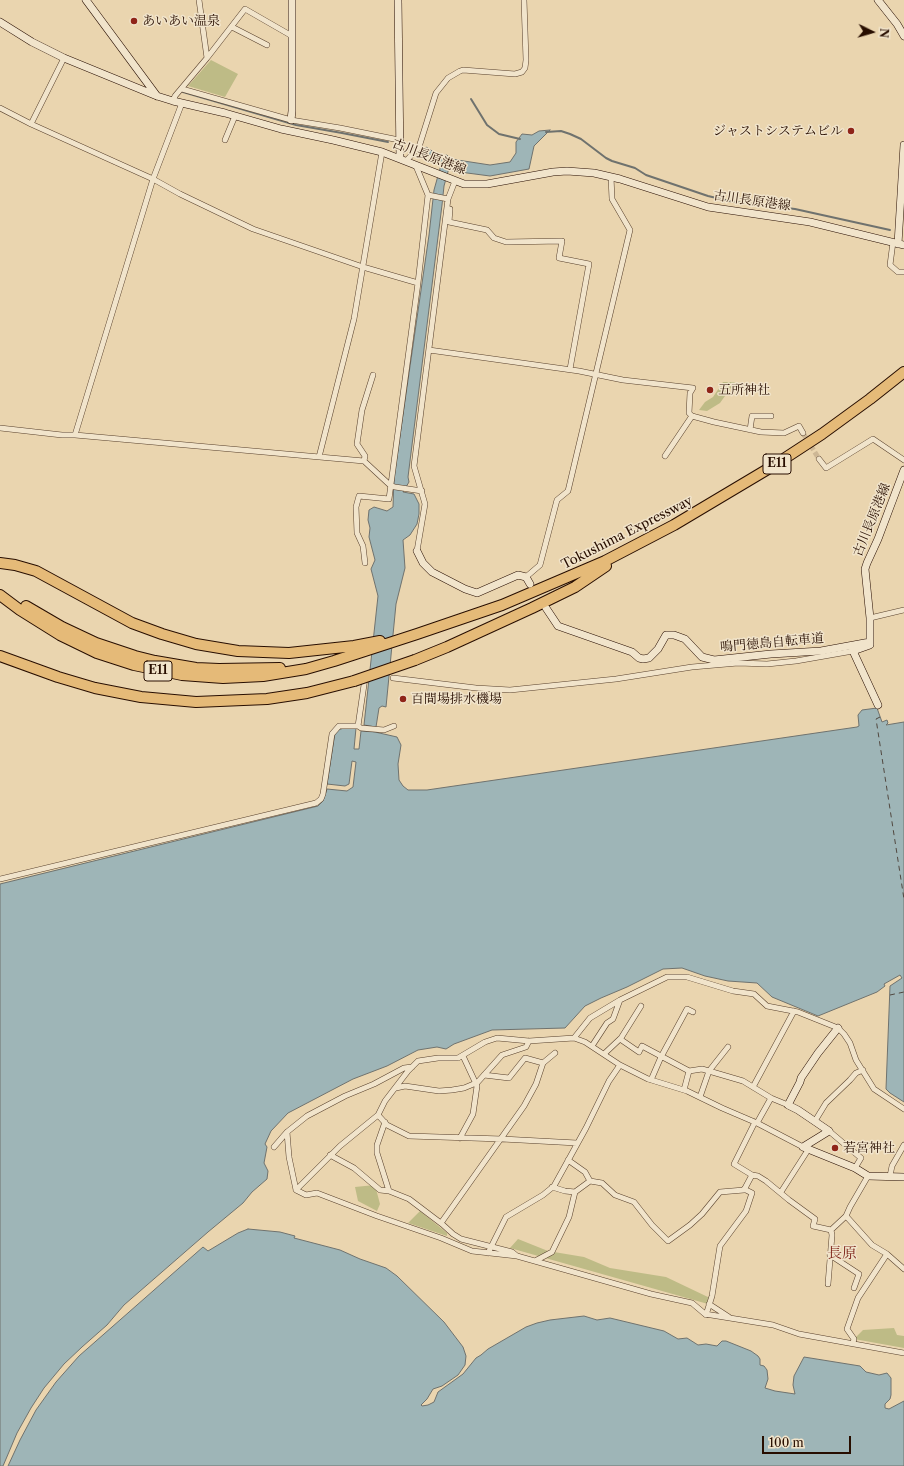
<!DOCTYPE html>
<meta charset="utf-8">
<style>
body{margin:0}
#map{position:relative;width:904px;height:1466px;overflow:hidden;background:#ead5af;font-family:"Libre Caslon Text",serif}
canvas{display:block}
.north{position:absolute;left:852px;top:12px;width:40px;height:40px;-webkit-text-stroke:3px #f1e4cb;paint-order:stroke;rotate:95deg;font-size:11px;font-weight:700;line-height:16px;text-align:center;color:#280e00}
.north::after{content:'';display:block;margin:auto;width:14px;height:18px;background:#280e00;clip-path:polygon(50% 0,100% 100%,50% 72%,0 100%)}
.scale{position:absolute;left:762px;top:1436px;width:89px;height:18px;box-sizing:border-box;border:2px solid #280e00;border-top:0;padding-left:5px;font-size:12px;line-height:14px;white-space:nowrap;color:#280e00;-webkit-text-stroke:3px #f1e4cb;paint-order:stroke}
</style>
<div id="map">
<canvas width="904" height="1466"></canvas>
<div class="north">N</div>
<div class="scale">100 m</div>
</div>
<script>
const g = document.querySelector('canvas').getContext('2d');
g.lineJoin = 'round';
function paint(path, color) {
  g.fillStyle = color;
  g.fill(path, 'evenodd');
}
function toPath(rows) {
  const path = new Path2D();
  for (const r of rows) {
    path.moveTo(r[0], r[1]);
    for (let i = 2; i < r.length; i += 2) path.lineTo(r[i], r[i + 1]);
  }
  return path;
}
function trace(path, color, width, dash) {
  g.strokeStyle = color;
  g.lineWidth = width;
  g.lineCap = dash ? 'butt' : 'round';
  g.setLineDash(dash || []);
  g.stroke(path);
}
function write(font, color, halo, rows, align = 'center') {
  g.font = font + ' "Libre Caslon Text","Noto Serif JP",serif';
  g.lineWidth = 3;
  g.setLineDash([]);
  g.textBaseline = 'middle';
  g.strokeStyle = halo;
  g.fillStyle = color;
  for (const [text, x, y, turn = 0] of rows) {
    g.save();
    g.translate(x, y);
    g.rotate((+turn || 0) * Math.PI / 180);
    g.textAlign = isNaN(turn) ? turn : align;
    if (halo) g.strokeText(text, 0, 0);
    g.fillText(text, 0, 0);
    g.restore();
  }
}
paint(toPath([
 [211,60,238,74,225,97,188,86],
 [723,382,735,382,720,403,707,411,699,410,705,402,713,397],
 [375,1185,380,1204,377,1211,358,1201,355,1187],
 [420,1211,447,1233,447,1236,408,1223],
 [518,1239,548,1251,584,1257,610,1268,666,1277,710,1298,708,1304,510,1248],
 [894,1328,897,1335,904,1336,904,1348,854,1339,863,1330]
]), '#bebb86');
const water = toPath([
 [550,130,534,146,529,169,490,176,452,171,449,168,444,186,442,205,408,477,409,482,403,492,414,494,419,504,419,514,417,524,410,535,403,540,405,568,396,604,386,707,382,706,379,708,376,727,364,725,378,596,371,569,375,560,369,537,370,528,368,520,369,510,374,507,387,511,393,507,394,477,429,235,434,190,441,165,432,162,431,155,422,151,426,147,440,156,447,155,451,159,490,165,510,162,516,153,516,142,522,134,532,135,539,131,550,130],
 [877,708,882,722,887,720,888,723,886,725,904,722,904,1102,890,1093,886,1089,890,986,902,978,900,975,884,984,885,986,877,992,818,1016,772,997,757,983,728,981,705,976,682,968,663,969,627,987,601,998,585,1006,565,1028,492,1030,454,1044,446,1049,437,1047,418,1050,387,1066,353,1079,288,1113,271,1131,265,1144,267,1147,264,1163,268,1171,267,1179,252,1192,243,1203,208,1232,124,1305,107,1325,82,1347,64,1364,44,1388,31,1408,17,1433,3,1466,0,1466,0,884,318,806,323,801,327,789,347,791,353,787,356,762,352,761,349,784,345,786,327,784,335,733,338,730,344,728,356,728,354,749,359,749,361,731,375,732,397,737,401,745,398,764,399,780,403,786,408,790,427,790,857,727,859,726,858,715,862,710,877,708],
 [248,1229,280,1232,295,1236,294,1238,340,1250,360,1259,386,1268,397,1276,444,1322,463,1347,466,1356,465,1365,458,1375,442,1386,433,1389,427,1399,421,1405,422,1406,428,1405,434,1402,438,1392,463,1374,476,1358,481,1355,488,1349,526,1327,537,1323,550,1320,584,1316,597,1320,610,1318,664,1331,678,1339,687,1338,698,1345,706,1344,717,1346,722,1341,726,1341,751,1351,758,1356,760,1359,760,1365,764,1366,767,1370,768,1379,765,1388,775,1391,795,1394,793,1385,794,1376,804,1357,860,1366,866,1372,879,1375,887,1373,891,1378,891,1395,890,1399,885,1404,885,1408,889,1409,904,1401,904,1466,8,1466,20,1440,36,1410,56,1382,79,1356,203,1247,208,1251,238,1233,248,1229]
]);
paint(water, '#9eb5b7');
trace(water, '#6f726e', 1);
trace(toPath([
 [183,92,296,125,342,133,388,142],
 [471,99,487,125,499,134,520,139],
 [546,132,561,131,570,134,581,139,606,158,612,161,635,168,646,175,708,196,729,201,795,209,890,230]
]), '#6f726e', 2);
trace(toPath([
 [880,717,876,719,904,899],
 [890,995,904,992]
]), '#514840', 1, [5, 4]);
trace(toPath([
 [803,433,819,459]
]), '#cdb795', 5, [5, 2.5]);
const street = toPath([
 [232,27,267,45],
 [207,58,245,9,292,36],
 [182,89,291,120,340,128,399,140],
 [173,101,175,96,207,58,199,0],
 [0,108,31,124,153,179,180,194,253,229,363,267,418,283],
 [31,124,64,58],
 [225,140,235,116],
 [406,161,419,147,436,93,448,78,460,71,463,70,515,74,522,72,525,68,526,60,524,0],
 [428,195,448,199],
 [450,209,449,222,487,230,494,238,506,242,562,241,559,258,589,264,570,369],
 [893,242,890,265,898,272,904,272],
 [429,350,579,371,623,380,693,388,690,393,689,413,692,416,714,422,761,432,784,433,799,426,803,433],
 [0,428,62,435,75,435,364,461,391,486,395,487,422,491],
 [750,430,752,416,771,416],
 [75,435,153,179,182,103],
 [665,456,692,416],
 [319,457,354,319,382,152],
 [819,459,826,468,873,439,904,460],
 [364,461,365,456,357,444,362,410,373,375],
 [417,551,425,504,414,466,448,199,455,181],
 [365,563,363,546,357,533,356,507,359,496,389,499,418,283,428,195,416,166],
 [526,577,540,565,557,500,568,491,630,230,612,199,611,177],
 [870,618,904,610],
 [393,678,476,688,510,690,616,679,692,667,738,663,767,664,796,661,853,651],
 [358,726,361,728,384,730,394,726],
 [0,879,316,803,321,799,323,794,332,734,339,726,358,726,365,678],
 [620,1039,639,1052,642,1046,689,1071,702,1069,743,1081,771,1098,788,1105],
 [592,1046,607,1023,613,1019,620,1000],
 [604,1054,621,1038,641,1006],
 [412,1067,404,1068,374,1084,345,1096,307,1116,287,1132,289,1157,296,1190,306,1195,317,1193,377,1216,441,1238,472,1251,517,1256,651,1294,692,1303,705,1314,773,1325,799,1334,904,1353],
 [484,1075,509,1078,525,1058,543,1063],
 [651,1080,661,1057,687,1009,693,1012],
 [476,1084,502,1055,526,1047,529,1041],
 [753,1087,794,1011],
 [396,1088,405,1086,439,1091,452,1090,464,1088,476,1083],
 [684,1090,689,1071],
 [700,1097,709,1071,728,1047],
 [378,1115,387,1125,409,1136,502,1139,577,1143],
 [815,1121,826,1103,850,1080,856,1073,863,1070],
 [385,1122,377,1145,377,1153,389,1191],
 [757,1123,771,1098],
 [829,1131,861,1158,855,1168],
 [460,1138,473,1114,477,1086,463,1056],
 [274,1147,287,1132],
 [803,1147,757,1123,722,1108,687,1091,648,1079,620,1065,585,1042,574,1038,590,1018,620,1000,667,977,687,977,733,991,754,994,767,1006,798,1012,838,1028,844,1034,850,1043,856,1060,874,1089,904,1109],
 [330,1155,354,1168,380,1190,389,1191,409,1199,442,1224,453,1234,461,1239,512,1252,517,1256],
 [568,1160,585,1172,590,1181],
 [752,1175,758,1176,766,1181,789,1200,815,1219,813,1226,831,1230],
 [890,1176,892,1166,904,1145],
 [552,1187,565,1191,575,1192,590,1181,602,1183,615,1195,634,1202,652,1225,668,1241,690,1225,702,1214,720,1192,744,1190,752,1175,734,1164,755,1122],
 [296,1190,340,1146,378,1115,385,1101,408,1071,418,1061,438,1058,458,1058,485,1042,497,1038,529,1041,574,1038],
 [781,1192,808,1150],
 [846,1216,872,1245,887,1254,858,1298,847,1329,854,1339,853,1343],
 [441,1223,524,1106,536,1084,543,1063,555,1053],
 [831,1230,846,1216,850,1207,868,1176],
 [488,1253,506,1217,543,1195,554,1186,586,1128,609,1081,620,1065],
 [887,1254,904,1269],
 [830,1255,859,1274,854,1288],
 [535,1261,552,1252,569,1217,575,1192],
 [828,1284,832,1235,831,1230],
 [709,1304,729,1317],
 [706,1315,712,1296,720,1246,746,1211,752,1193,744,1189]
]);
const secondary = toPath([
 [86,0,157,96],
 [398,0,400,159],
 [878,0,897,24,904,36],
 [0,22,32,42,64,58,157,96,173,101,225,113,281,129,333,140,382,152,464,184,487,184,553,172,567,171,594,173,620,179,708,207,810,222,904,245],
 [291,120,292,111,292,0],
 [898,244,904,145],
 [417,551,423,563,432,572,465,589,477,593,518,575,526,577,530,584],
 [546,608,558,626,632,652,639,658,643,659,649,658,658,649,666,635,674,635,685,639,702,657,714,660,771,654,821,651,870,642],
 [878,705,853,651,870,645,870,618,865,569,867,563,878,539,904,470],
 [829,1131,798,1110,788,1105,800,1082,801,1078,818,1053,838,1028],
 [803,1147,855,1168,868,1176,904,1177],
 [803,1147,829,1131]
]);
const highway = toPath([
 [0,563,15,565,36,571,132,623,162,634,196,644,238,651,289,653,354,646,380,641],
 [0,595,20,610,60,635,97,653,134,665,182,675,223,678,263,676,306,669,334,661,417,634,502,605,605,561,674,525,773,466,822,434,870,399,904,372],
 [26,606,62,627,96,643,135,656,155,661,196,668,219,669,280,668],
 [0,656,58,677,95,688,141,697,196,702,267,699,307,693,354,681],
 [415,660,447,647,532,608,575,587,606,566]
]);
trace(street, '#58402c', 6);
trace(secondary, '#280e00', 8);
trace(highway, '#280e00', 12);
trace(street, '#f1e4cb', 5);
trace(secondary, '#f1e4cb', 7);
trace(highway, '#e5ba78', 10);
const highwayBridge = toPath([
 [354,681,415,660]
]);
trace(highwayBridge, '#280e00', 12, []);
trace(highwayBridge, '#e5ba78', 10);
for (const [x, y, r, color] of [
 [134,21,4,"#8f2418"],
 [851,131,4,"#8f2418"],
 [710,390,4,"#8f2418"],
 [403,699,4,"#8f2418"],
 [835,1148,4,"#8f2418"]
]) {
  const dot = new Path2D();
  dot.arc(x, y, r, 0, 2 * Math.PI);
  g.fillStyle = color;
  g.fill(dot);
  trace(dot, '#f1e4cb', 1.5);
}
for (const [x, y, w] of [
 [777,464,28],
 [158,671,28]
]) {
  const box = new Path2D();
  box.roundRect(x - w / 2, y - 10, w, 20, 3);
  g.fillStyle = '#f1e4cb';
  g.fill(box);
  trace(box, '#280e00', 1);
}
write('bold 12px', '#280e00', null, [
 ["E11",777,464],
 ["E11",158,671]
]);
write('13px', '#280e00', '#f1e4cb', [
 ["あいあい温泉",142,21],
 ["ジャストシステムビル",843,131,"right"],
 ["五所神社",718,390],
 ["百間場排水機場",411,699],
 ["若宮神社",843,1148]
], 'left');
write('13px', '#280e00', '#f1e4cb', [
 ["古川長原港線",429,157,21],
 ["古川長原港線",752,201,8],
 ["古川長原港線",872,520,-68],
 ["Tokushima Expressway",627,533,-27],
 ["鳴門徳島自転車道",772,643,-5]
]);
write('15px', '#7a1f14', '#f1e4cb', [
 ["長原",842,1254]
]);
</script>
